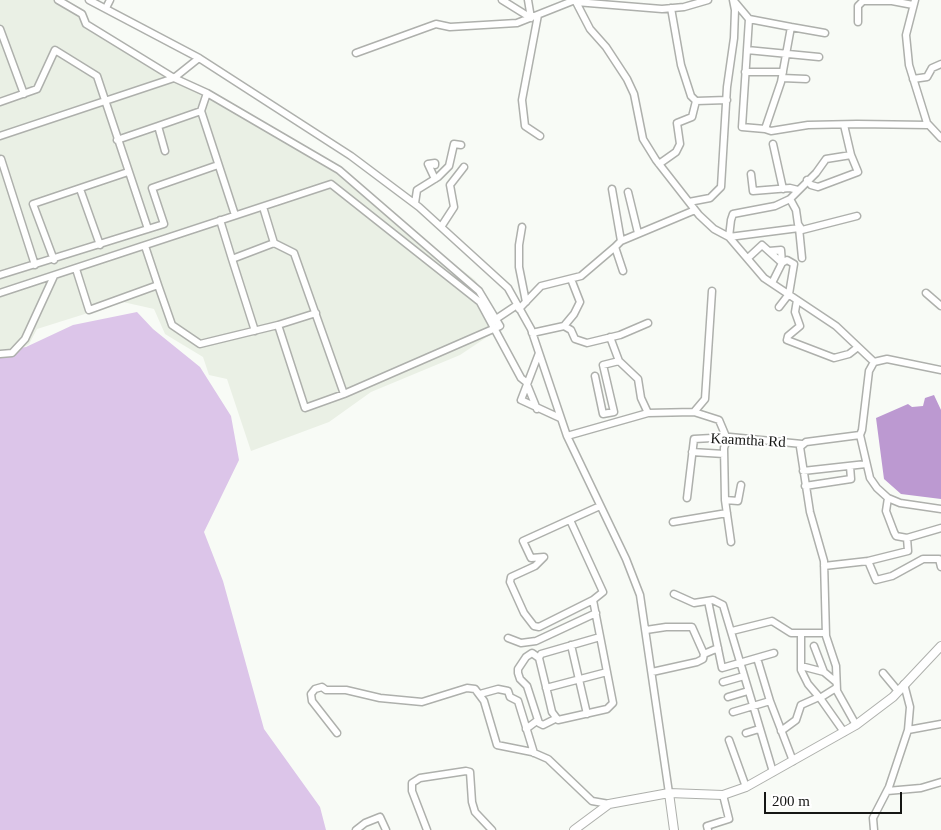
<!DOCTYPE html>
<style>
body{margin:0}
#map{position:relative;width:941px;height:830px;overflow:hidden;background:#f8fbf6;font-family:"Times New Roman",serif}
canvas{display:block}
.scale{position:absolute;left:764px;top:792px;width:138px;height:22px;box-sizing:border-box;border:2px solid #151614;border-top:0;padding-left:6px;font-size:15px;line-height:18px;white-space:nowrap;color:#151614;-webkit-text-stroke:4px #fff;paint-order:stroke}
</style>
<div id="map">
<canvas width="941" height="830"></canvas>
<div class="scale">200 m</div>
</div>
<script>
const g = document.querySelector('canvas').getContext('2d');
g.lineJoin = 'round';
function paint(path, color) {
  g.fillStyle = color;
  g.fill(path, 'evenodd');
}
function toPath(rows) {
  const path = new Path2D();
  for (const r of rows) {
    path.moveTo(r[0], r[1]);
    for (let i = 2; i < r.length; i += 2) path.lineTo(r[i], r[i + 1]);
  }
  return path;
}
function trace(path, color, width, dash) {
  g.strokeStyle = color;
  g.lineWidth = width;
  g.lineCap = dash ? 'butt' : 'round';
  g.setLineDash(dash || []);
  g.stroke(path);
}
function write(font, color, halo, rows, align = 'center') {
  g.font = font + ' "Times New Roman",serif';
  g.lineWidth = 4;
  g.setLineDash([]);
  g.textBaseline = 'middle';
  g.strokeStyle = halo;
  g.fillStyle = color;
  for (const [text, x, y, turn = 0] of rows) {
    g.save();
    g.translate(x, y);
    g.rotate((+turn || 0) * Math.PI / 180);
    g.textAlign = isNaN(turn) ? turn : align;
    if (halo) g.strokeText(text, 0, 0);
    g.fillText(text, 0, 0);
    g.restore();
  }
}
paint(toPath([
 [0,0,67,0,82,9,87,23,280,135,342,176,475,280,505,325,460,355,371,392,329,422,251,451,227,379,209,375,203,357,165,334,154,309,123,302,37,329,29,344,12,355,0,355]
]), '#eaf0e5');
paint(toPath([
 [137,312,153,329,200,367,231,416,239,460,204,532,223,581,264,729,320,807,326,830,0,830,0,351,26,347,73,325]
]), '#dcc5e9');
paint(toPath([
 [934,395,941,410,941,499,901,494,884,479,876,418,908,404,912,407,923,406,925,398]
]), '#bc99d1');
const minor = toPath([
 [58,0,82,14,86,24,174,78,207,93,339,170,479,291,500,326,344,394,305,408,278,325,316,313],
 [89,0,199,58,351,156,419,207,508,288,531,329,567,436,626,559,640,595,669,793],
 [502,0,531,18],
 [528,0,531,18],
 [708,0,684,7,662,9,576,2,590,29,606,47,627,79,634,94,643,139,656,160,699,215,714,229,729,237,764,278,836,326,874,362],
 [915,0,906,35,909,65,927,123,941,138],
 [734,1,749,19],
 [106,8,110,0],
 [671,8,681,65,691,96,696,101],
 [538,15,522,100,525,126,540,136],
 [858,22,858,6,863,1,892,1,913,5],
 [791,27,825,33],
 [0,29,24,94],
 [747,50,819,57],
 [356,53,436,24,450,27,517,23,575,0],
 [745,72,783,72],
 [782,78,806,79],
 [913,79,927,77,932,68,941,64],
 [207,93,201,111,235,215],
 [0,102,37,89,55,50,97,76,148,229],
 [765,129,742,127,749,19,791,27,781,82,765,129,771,131,808,125,857,124,928,125],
 [0,136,174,78,199,58],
 [117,140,158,126],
 [773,144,783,189],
 [165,151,158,126,201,111],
 [1,159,35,265],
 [659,164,676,152,680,144,677,123,692,117,696,101,727,100],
 [751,174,753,191,790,188,798,190],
 [435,179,428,164,435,163,435,165],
 [807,180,811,185,818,187,858,172,851,155],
 [80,189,100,245],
 [612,189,621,241],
 [628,192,638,233],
 [790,199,796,210,798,224,802,230,857,216],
 [689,202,710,198,721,187,727,87,734,38,735,10,733,0],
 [415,203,417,190,438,177,449,166,454,144,461,145],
 [263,207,274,243,294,253,344,394],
 [220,220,232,259],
 [441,227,454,207,450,185,464,167],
 [522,227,519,245,519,267,526,302],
 [145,246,158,285],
 [769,251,781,250,782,263,787,260,794,264,789,294,779,307],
 [748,258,762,245,782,263,772,283],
 [802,258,799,228,729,237,731,220,733,214,775,206,790,199,816,173,826,159,851,155,844,125],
 [54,260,33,204,128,172],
 [76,269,89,310,158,285,172,325,200,344,278,325],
 [623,271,615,247,621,241,695,210],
 [0,275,164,224,152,188,218,165],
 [0,293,331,184,480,302,521,378,526,382,537,409],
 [926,293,941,306],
 [797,300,795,312,800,326,788,336,787,340,834,358,849,354,858,347],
 [519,309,541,286,581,276,615,247],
 [496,319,517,305],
 [564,326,574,314,580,302,571,279],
 [255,331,232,259,274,243],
 [532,333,564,326,571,330,575,339,587,343,620,335,648,323],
 [610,337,619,361,638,379,641,398,648,413,694,412,719,420,727,439,724,448,725,500,738,501,741,485],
 [539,353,521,400,560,418],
 [0,354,12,353,25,339,54,276],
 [595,376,603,414,614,412,603,365,619,361],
 [694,412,705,399,712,291],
 [860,435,870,478,877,488,888,498,900,503,941,509],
 [567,436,648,413],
 [692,452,724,454],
 [803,471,866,464],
 [805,486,851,479,850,466],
 [687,498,694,439,730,437,802,444],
 [888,498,886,511,894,532,896,536,907,538],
 [725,500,731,542],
 [570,520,603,592,593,600,539,627,534,626,524,613,510,582,511,577,535,566,544,557,531,558,523,541,600,506],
 [673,522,727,513],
 [868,561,876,580,892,576,923,559,939,559,941,567],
 [824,566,868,561,908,551,907,538,941,528],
 [674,594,694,603,713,600,723,605,773,772],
 [593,600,613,703,607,709,558,720,552,712,548,695,539,658,541,654,600,637],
 [708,601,722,668,774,653],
 [646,630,666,627,692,627,704,654,718,648],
 [732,631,772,621,791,633,825,633],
 [801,635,801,670,808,684,820,698],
 [508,638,521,643,536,641,596,613],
 [571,645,587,714],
 [814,646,824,672,836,682],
 [539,658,532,653,526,657,518,669,518,673,520,679,527,686,539,723,543,725,555,719],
 [757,658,770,701],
 [801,666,824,672],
 [652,672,697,662,703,659,704,654],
 [883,673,898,691],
 [723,682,744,676],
 [904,684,910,707,908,730],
 [546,688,607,672],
 [836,688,820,698,844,732],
 [480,694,498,689,508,691,510,697,518,701,534,753],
 [728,697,748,691],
 [733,712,770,701,793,761],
 [856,725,837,691,836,666,826,636,824,561,810,512,800,447,806,442,860,435,862,430,869,371,874,362,887,359,941,370],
 [526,729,538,720],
 [781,731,796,720,801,705,819,697],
 [337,733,312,701,311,694,315,689,322,687,326,690,346,690,380,698,422,702,467,688,475,689,484,701,497,745,532,752,548,759,592,801,609,804],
 [746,733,759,729],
 [729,740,746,787],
 [887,791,921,788,941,782],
 [356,830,365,823,380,817,386,830],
 [427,830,412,791,412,783,420,778,466,771,470,772,472,802,475,812,492,830],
 [708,830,707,826,729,819,723,795],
 [874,830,873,818,889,787,908,730,941,724]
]);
const major = toPath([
 [669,793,674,830],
 [574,830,609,804,669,793,723,795,746,787,856,725,893,697,941,646]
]);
trace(minor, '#aeb0ac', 9);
trace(major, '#aeb0ac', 10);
trace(minor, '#fff', 6);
trace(major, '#fff', 8);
write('15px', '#151614', '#fff', [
 ["Kaamtha Rd",748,441,3]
]);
</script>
